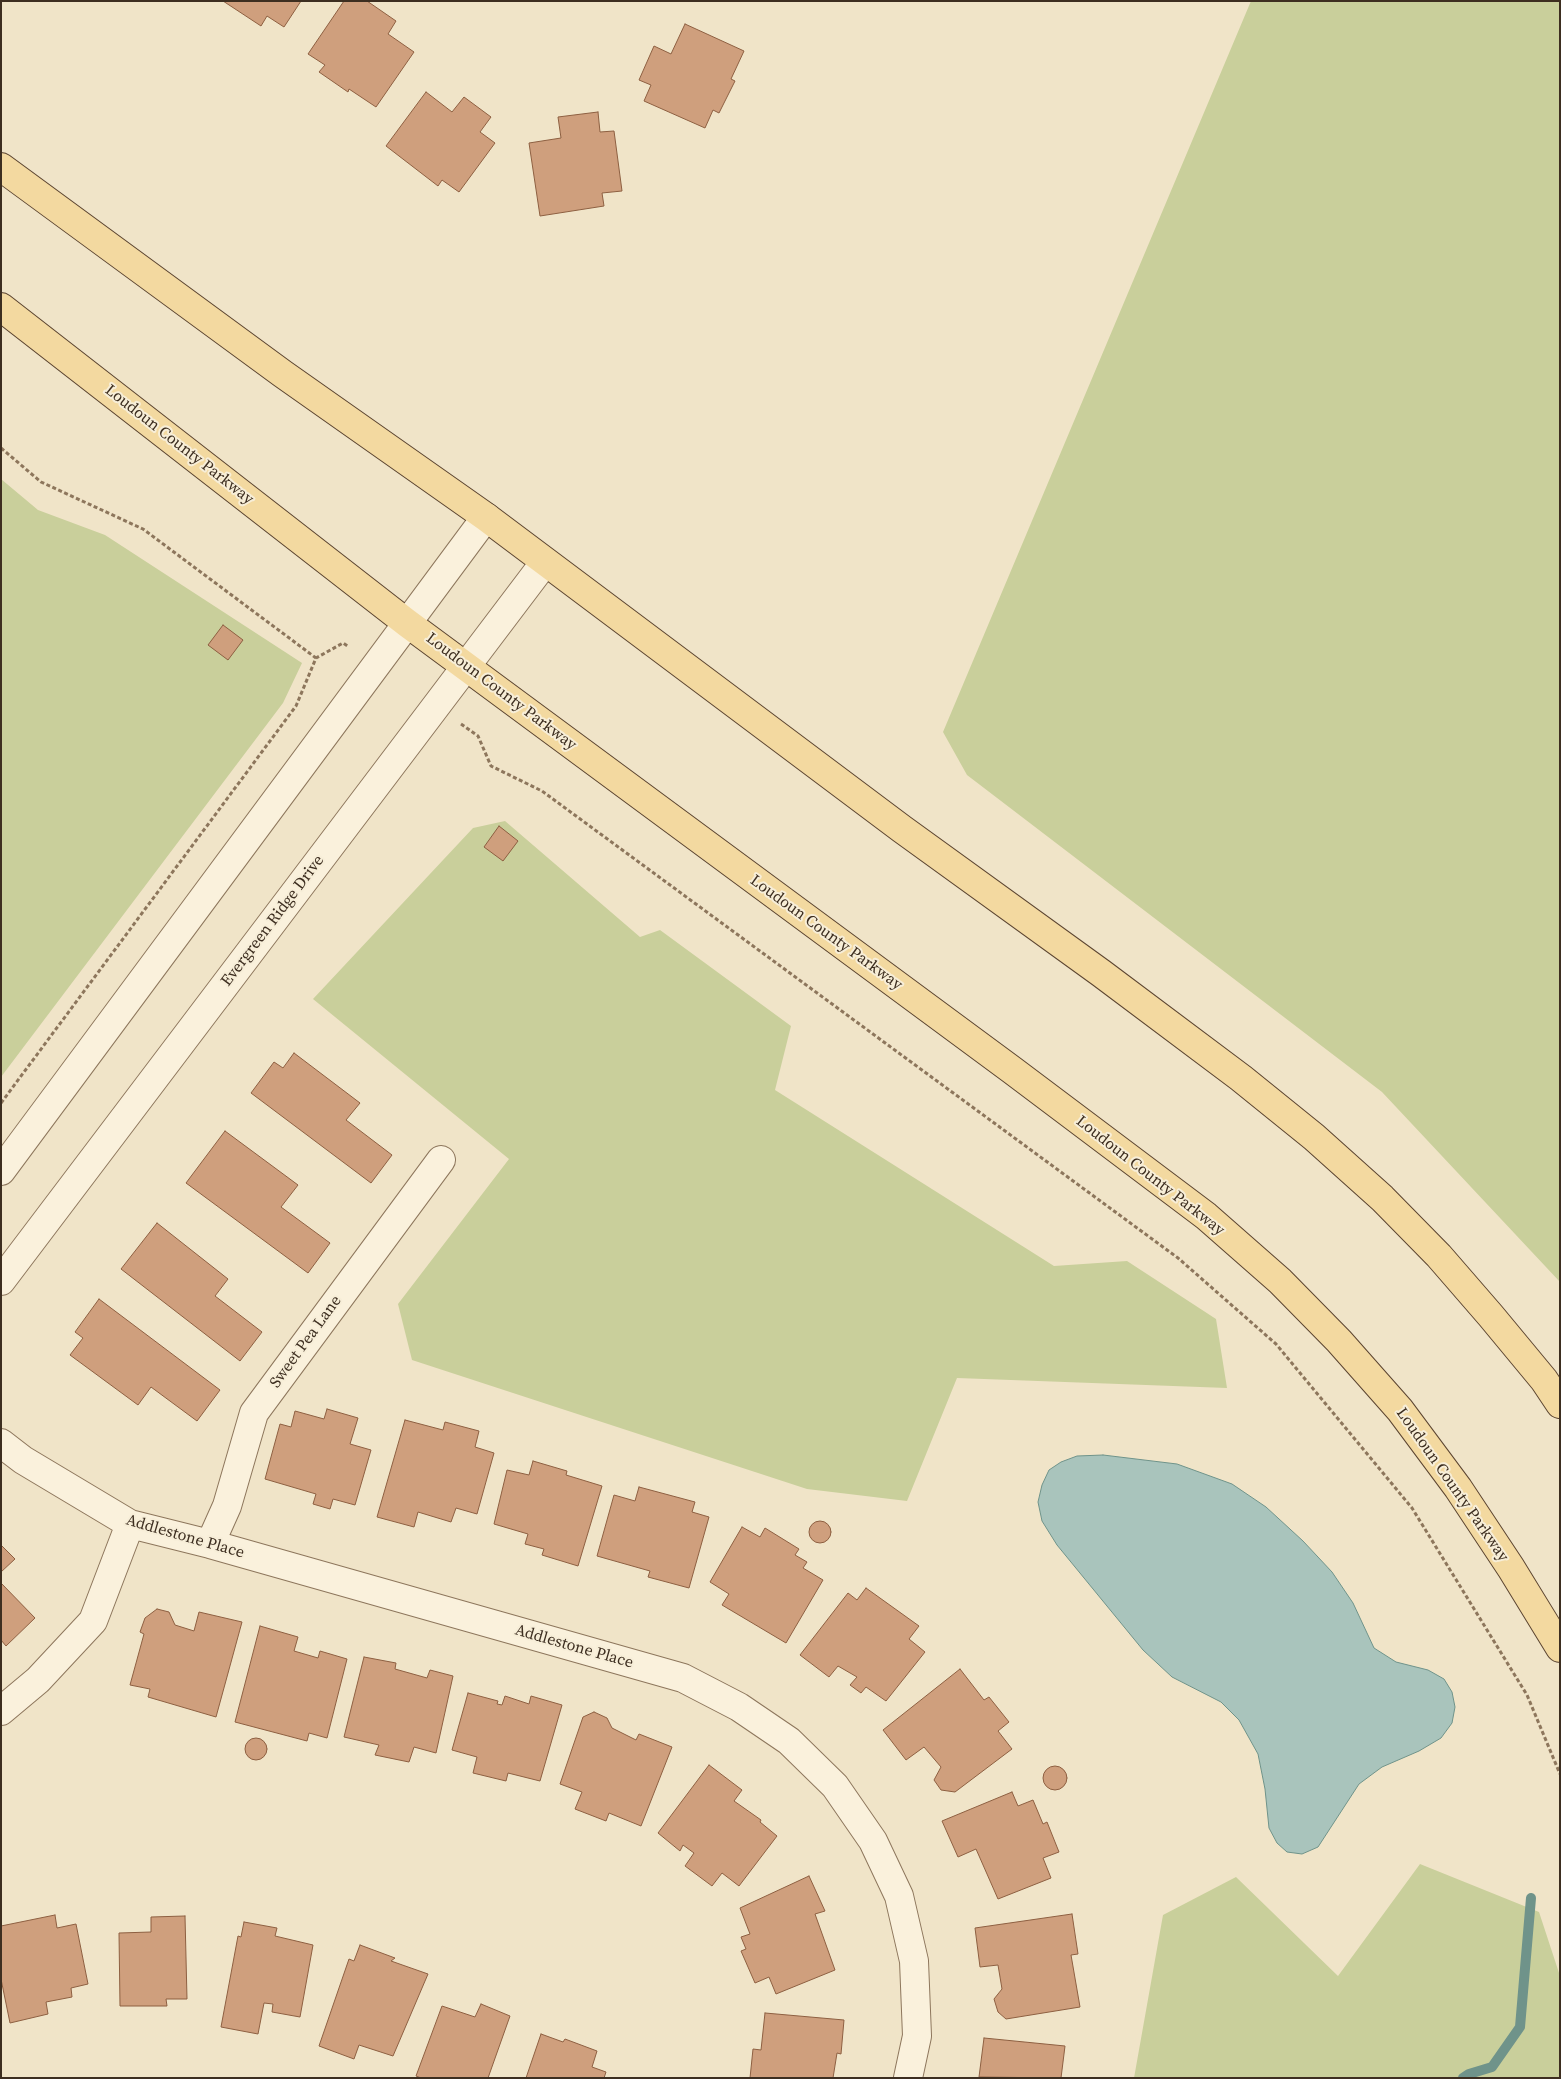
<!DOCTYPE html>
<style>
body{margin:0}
#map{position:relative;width:1561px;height:2079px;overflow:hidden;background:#f0e4c8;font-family:"Source Serif 4",serif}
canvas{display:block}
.frame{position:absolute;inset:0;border:2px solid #3d2e20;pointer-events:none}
</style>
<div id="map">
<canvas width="1561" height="2079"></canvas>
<div class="frame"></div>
</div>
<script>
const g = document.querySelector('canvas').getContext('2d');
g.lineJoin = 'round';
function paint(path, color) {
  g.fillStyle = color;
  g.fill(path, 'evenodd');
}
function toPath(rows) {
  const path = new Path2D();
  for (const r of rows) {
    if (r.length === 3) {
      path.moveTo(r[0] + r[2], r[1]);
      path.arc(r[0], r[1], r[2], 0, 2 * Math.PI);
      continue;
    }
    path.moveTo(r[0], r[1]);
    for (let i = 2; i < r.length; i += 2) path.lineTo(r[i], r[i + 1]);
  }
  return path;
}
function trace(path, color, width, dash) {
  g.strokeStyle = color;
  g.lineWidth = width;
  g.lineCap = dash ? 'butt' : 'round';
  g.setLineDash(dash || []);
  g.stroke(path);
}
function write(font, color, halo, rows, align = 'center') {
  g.font = font + ' "Source Serif 4",serif';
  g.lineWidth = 4;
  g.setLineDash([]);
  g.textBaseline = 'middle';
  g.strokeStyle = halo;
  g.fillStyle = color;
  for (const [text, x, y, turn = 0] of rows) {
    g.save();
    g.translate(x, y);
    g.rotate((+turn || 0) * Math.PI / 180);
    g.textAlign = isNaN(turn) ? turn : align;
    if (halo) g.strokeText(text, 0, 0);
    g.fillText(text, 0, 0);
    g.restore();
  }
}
paint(toPath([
 [1251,1,1560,1,1560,1282,1382,1092,967,775,943,732],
 [1,479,38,510,105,535,302,663,283,703,1,1077],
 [505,821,640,937,660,930,791,1026,775,1090,1054,1266,1127,1261,1216,1319,1227,1388,957,1378,907,1501,807,1489,412,1360,398,1304,509,1159,313,999,473,828],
 [1420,1864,1539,1912,1560,1976,1560,2078,1134,2078,1163,1915,1236,1877,1338,1976]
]), '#c9cf9b');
const water = toPath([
 [1103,1455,1177,1464,1232,1484,1266,1507,1303,1541,1332,1572,1353,1603,1374,1648,1396,1662,1428,1670,1444,1679,1452,1692,1455,1707,1452,1723,1441,1738,1419,1751,1382,1767,1359,1784,1318,1847,1302,1854,1287,1852,1277,1843,1269,1828,1265,1789,1258,1754,1239,1720,1221,1702,1172,1677,1143,1650,1057,1545,1042,1521,1038,1502,1042,1485,1049,1470,1061,1462,1077,1456,1103,1455]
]);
paint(water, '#a9c4bc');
trace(water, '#6f938a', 1);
trace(toPath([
 [1463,2078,1469,2074,1492,2067,1520,2027,1531,1898]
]), '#6f938a', 10);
const building = toPath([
 [223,1,301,1,284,27,267,16,261,26,223,1],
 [344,1,367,1,396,21,388,34,414,52,376,107,349,89,348,92,319,72,325,65,308,54,344,1],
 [685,24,744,51,731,79,735,81,719,113,713,110,705,128,644,101,651,85,639,80,654,46,671,54,685,24],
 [426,92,452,112,464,97,491,117,480,132,495,143,459,192,442,180,438,186,386,146,426,92],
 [598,112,600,132,614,131,622,191,602,193,604,206,540,216,529,143,561,138,558,117,598,112],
 [223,625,243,640,228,660,208,645,223,625],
 [499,826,518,841,503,861,484,847,499,826],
 [294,1053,360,1103,346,1120,392,1155,371,1183,251,1093,274,1062,283,1068,294,1053],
 [225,1131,298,1185,281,1207,330,1243,308,1273,186,1183,225,1131],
 [157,1223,228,1279,215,1296,262,1332,240,1361,121,1269,157,1223],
 [99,1299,220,1390,197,1421,151,1387,138,1405,70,1355,83,1338,75,1332,99,1299],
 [327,1409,358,1418,350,1444,371,1450,355,1505,333,1499,330,1509,313,1504,316,1494,265,1479,280,1424,291,1427,295,1411,324,1419,327,1409],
 [405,1420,443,1430,445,1422,479,1431,475,1447,494,1453,477,1514,456,1508,451,1522,418,1512,414,1527,377,1517,405,1420],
 [533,1461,567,1471,566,1475,602,1486,578,1566,542,1555,544,1549,525,1544,528,1534,494,1524,507,1470,529,1475,533,1461],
 [639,1487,695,1502,692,1512,709,1517,689,1588,648,1577,650,1571,597,1556,614,1495,635,1501,639,1487],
 [820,1532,11],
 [742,1527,760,1537,765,1528,799,1549,795,1555,807,1562,803,1568,823,1580,786,1643,722,1605,729,1594,710,1582,742,1527],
 [1,1545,15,1559,1,1572,1,1545],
 [1,1583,35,1618,6,1646,1,1640,1,1583],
 [866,1588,919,1626,909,1639,925,1652,886,1701,866,1687,861,1693,850,1685,857,1677,838,1666,829,1677,800,1655,848,1593,857,1600,866,1588],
 [157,1609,169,1612,175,1625,194,1631,199,1612,242,1622,216,1717,148,1697,150,1689,130,1685,144,1634,140,1632,145,1618,157,1609],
 [260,1626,298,1637,294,1651,318,1658,320,1651,347,1659,327,1738,309,1733,307,1741,235,1722,260,1626],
 [364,1657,396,1663,395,1669,427,1678,430,1670,453,1676,436,1753,414,1747,409,1762,375,1755,379,1745,344,1737,364,1657],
 [960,1669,984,1700,989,1697,1009,1722,998,1731,1012,1749,955,1792,941,1790,934,1780,941,1767,924,1747,906,1760,883,1730,960,1669],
 [468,1693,498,1701,497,1704,502,1705,505,1696,529,1704,531,1696,562,1705,540,1781,508,1773,506,1781,473,1773,477,1757,452,1750,468,1693],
 [594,1712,607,1718,612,1728,636,1740,639,1734,672,1747,641,1826,609,1813,606,1821,575,1809,582,1792,560,1784,583,1717,594,1712],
 [256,1749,11],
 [709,1765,742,1790,734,1801,761,1820,760,1822,777,1836,739,1886,722,1873,712,1886,685,1866,694,1853,683,1845,680,1851,658,1833,709,1765],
 [1055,1778,12],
 [1012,1792,1018,1806,1033,1800,1043,1824,1047,1822,1059,1852,1043,1858,1051,1878,998,1899,976,1849,958,1857,942,1821,1012,1792],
 [809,1876,825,1911,815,1914,835,1970,776,1994,769,1977,755,1983,741,1951,746,1949,741,1937,750,1934,740,1908,809,1876],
 [1072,1914,1078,1954,1071,1955,1080,2007,1006,2019,998,2012,994,1999,1002,1989,998,1965,980,1967,975,1928,1072,1914],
 [55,1915,57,1928,76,1924,88,1984,71,1988,72,1997,46,2002,48,2014,10,2023,1,1979,1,1926,55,1915],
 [185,1916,187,1999,166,1999,167,2006,120,2006,119,1933,151,1932,151,1917,185,1916],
 [244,1922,277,1928,275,1936,313,1945,300,2017,272,2012,273,2004,264,2003,258,2034,221,2027,238,1936,241,1937,244,1922],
 [360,1945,395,1958,391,1961,428,1974,393,2056,359,2045,354,2059,319,2046,349,1959,354,1961,360,1945],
 [481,2004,510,2016,488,2078,421,2078,416,2076,442,2006,475,2017,481,2004],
 [765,2013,844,2020,841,2054,837,2053,833,2078,750,2078,753,2049,761,2050,765,2013],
 [541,2034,563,2042,565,2039,597,2051,592,2067,606,2072,604,2078,526,2078,541,2034],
 [984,2038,1065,2046,1061,2078,979,2077,984,2038]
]);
paint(building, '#cf9f7d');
trace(building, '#8d5f41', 1);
const minor = toPath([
 [1,1443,23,1460,130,1524,210,1544,683,1678,739,1707,789,1741,835,1786,873,1841,899,1896,914,1961,917,2036,908,2078],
 [210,1544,227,1506,254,1413,441,1160],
 [1,1711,38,1680,93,1621,130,1524]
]);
const tertiary = toPath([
 [1,1171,486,517],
 [1,1281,545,562]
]);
const primary = toPath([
 [1,167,283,374,486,517,902,829,1101,973,1241,1078,1314,1137,1382,1198,1439,1256,1491,1316,1544,1380,1560,1404],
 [1,307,407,623,1012,1070,1206,1216,1280,1281,1339,1341,1400,1410,1458,1488,1511,1568,1560,1648]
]);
trace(minor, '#8d765c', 30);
trace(tertiary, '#8d765c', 30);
trace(primary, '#5b4430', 30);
trace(toPath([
 [1,448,41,482,143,529,316,658],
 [461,724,478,736,491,766,542,791,1178,1258,1276,1344,1412,1508,1527,1695,1560,1774],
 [1,1103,296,706,316,658,343,643,349,647]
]), '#8d765c', 3, [4, 2.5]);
trace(minor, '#faf1dc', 28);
trace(tertiary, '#faf1dc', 28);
trace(primary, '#f3d9a0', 28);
write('16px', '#3d2e20', '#f7eed8', [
 ["Loudoun County Parkway",179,445,38],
 ["Loudoun County Parkway",501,692,37],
 ["Evergreen Ridge Drive",273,921,-53],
 ["Loudoun County Parkway",826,933,36],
 ["Loudoun County Parkway",1150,1176,38],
 ["Sweet Pea Lane",306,1342,-54],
 ["Loudoun County Parkway",1452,1485,55],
 ["Addlestone Place",185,1537,16],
 ["Addlestone Place",574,1647,16]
]);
</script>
